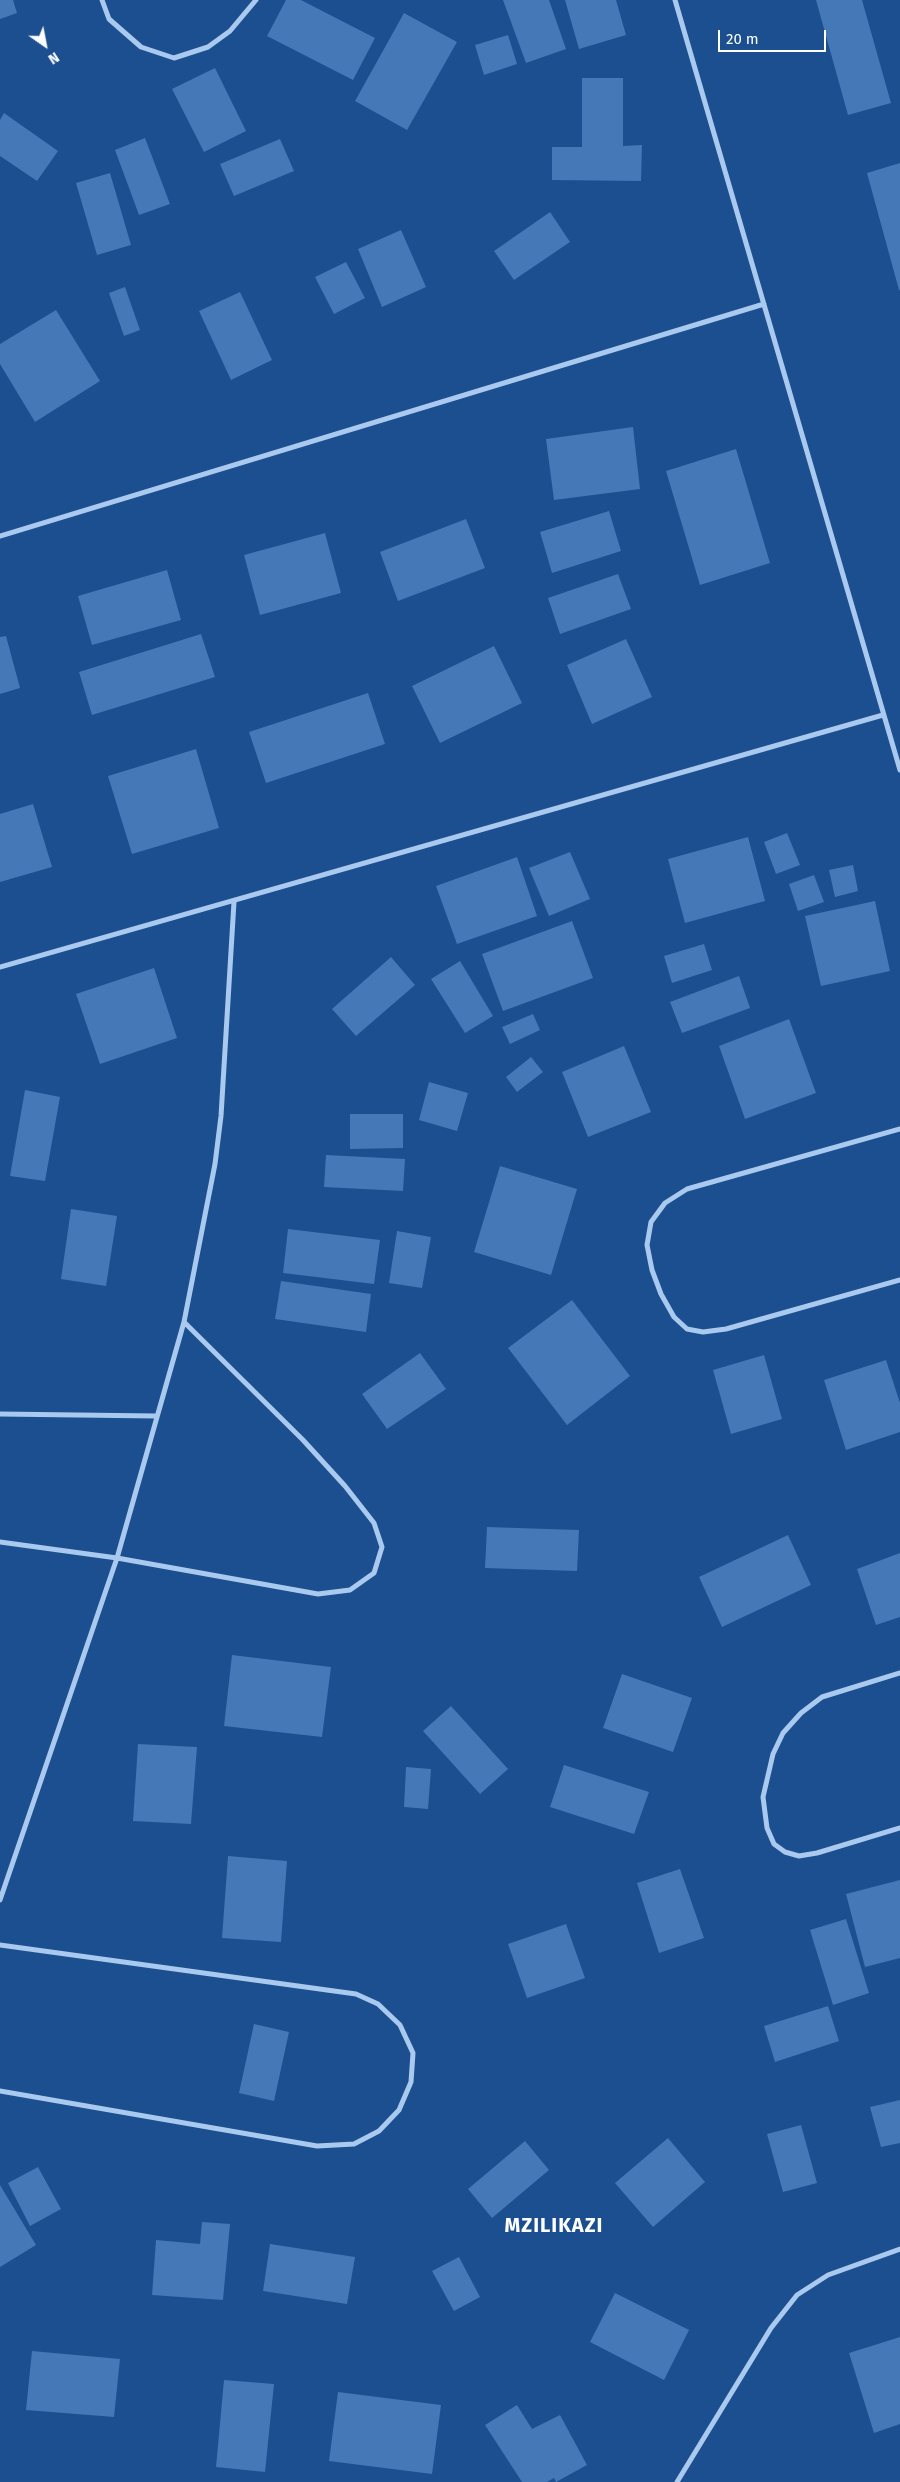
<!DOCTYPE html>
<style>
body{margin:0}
#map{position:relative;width:900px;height:2482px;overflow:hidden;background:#1b4f8f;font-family:"Fira Sans",sans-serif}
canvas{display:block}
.north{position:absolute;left:20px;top:20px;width:50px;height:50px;-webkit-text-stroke:4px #1b4f8f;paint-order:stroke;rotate:147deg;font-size:14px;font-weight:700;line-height:20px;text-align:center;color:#fff}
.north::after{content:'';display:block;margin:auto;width:18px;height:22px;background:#fff;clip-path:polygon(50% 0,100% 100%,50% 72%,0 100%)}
.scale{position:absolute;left:718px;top:30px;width:108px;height:22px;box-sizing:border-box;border:2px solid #fff;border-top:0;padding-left:6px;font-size:15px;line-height:18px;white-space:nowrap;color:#fff;-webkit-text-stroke:4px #1b4f8f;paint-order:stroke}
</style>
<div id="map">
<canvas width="900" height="2482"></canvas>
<div class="north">N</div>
<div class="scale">20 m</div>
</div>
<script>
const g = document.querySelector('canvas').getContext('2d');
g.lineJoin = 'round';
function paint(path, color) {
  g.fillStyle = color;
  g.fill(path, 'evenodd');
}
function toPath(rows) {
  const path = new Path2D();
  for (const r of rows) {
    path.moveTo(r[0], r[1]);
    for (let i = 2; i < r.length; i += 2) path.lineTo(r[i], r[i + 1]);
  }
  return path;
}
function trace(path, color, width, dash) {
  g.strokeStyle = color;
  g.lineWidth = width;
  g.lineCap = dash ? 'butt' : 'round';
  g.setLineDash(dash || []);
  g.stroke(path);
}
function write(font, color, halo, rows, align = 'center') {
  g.font = font + ' "Fira Sans",sans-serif';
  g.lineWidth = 4;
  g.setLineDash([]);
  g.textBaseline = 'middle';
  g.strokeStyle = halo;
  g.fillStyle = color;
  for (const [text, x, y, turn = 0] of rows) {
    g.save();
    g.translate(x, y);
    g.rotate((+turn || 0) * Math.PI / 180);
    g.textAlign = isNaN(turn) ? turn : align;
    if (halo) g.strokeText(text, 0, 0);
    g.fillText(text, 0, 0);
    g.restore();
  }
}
paint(toPath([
 [0,0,13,0,17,13,0,19],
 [286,0,301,0,375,38,353,80,267,36],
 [503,0,549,0,566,49,526,63],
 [565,0,616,0,626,35,579,49],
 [816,0,862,0,891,103,848,115],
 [404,13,457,42,407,130,355,101],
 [508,35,517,64,484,75,475,45],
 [215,68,246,131,204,152,172,89],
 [582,78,623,78,623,146,642,145,641,181,552,180,552,147,582,147],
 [4,113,58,151,37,181,0,156,0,120],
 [145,138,170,204,139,215,115,150],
 [280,139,294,171,234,196,220,164],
 [900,163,900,290,899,290,867,173],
 [110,173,131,245,97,255,76,183],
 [550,212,570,242,514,280,494,251],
 [401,230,426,287,382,307,358,249],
 [346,262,365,298,334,314,315,277],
 [125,287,140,330,124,336,109,293],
 [240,292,272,360,231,380,199,311],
 [56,310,100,381,35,422,0,364,0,344],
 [633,427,640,489,554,500,546,439],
 [736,449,770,563,700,585,666,471],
 [609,511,621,551,552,573,540,532],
 [466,519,485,568,398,601,380,552],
 [325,533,341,593,260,615,244,555],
 [167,570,181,620,92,645,78,596],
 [618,574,631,609,560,634,548,598],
 [201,634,215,677,92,715,79,672],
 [6,636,20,688,0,694,0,637],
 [626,639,652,697,592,724,567,665],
 [494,646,522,703,440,743,412,686],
 [368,693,385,744,266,783,249,732],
 [196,749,219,828,132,854,108,776],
 [33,804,52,867,0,882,0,814],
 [787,833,800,865,776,874,764,842],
 [748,837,765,901,685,923,668,859],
 [570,852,590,899,549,916,529,868],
 [517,857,537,916,457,944,436,886],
 [853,865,858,891,835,897,829,870],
 [814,875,824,902,798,911,789,884],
 [875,901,890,971,821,986,805,916],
 [572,921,593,978,503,1011,482,954],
 [704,944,712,970,672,983,664,956],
 [391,957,415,985,356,1036,332,1009],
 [460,961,493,1016,465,1033,431,979],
 [154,968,177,1038,100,1064,76,994],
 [739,976,750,1008,682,1033,670,1002],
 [533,1014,540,1030,510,1044,502,1027],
 [789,1019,816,1093,745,1119,719,1046],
 [624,1046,651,1112,588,1137,562,1072],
 [531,1057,543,1072,517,1092,506,1077],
 [429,1082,468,1093,457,1131,419,1120],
 [25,1090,60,1097,45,1181,10,1176],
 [350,1114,403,1114,403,1148,350,1149],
 [326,1155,405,1159,403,1191,324,1187],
 [500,1166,577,1189,551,1275,474,1252],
 [71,1209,117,1216,106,1286,61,1279],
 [288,1229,380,1240,374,1284,283,1273],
 [397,1231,431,1237,422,1288,389,1283],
 [281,1281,371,1294,366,1332,275,1319],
 [572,1300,630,1376,567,1425,508,1348],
 [420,1353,446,1389,387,1429,362,1394],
 [764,1355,782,1419,731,1434,713,1370],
 [886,1360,900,1403,900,1432,846,1450,824,1380],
 [487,1527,579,1530,577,1571,485,1568],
 [788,1535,811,1585,722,1627,699,1577],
 [900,1553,900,1617,876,1625,857,1569],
 [232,1655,331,1667,322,1737,224,1726],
 [622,1674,692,1698,673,1752,603,1728],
 [451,1706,508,1769,480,1794,423,1731],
 [138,1744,197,1747,191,1824,133,1821],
 [564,1765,649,1792,634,1834,550,1807],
 [406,1767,431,1769,428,1809,404,1807],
 [228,1856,287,1861,281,1942,222,1938],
 [680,1869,704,1938,659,1953,637,1883],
 [900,1880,900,1958,865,1967,846,1894],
 [846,1919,869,1993,833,2005,810,1930],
 [566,1924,585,1978,527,1998,508,1944],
 [828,2006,839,2041,775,2062,764,2026],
 [254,2024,289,2032,274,2101,239,2093],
 [900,2100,900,2143,881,2147,870,2107],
 [801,2125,817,2183,783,2192,767,2134],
 [668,2138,705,2182,653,2227,615,2183],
 [525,2141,549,2170,492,2218,468,2189],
 [38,2167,61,2209,30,2226,8,2183],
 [0,2185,36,2245,0,2267],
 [202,2222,230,2224,223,2300,152,2295,156,2240,200,2244],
 [270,2244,355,2257,347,2304,263,2291],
 [459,2257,480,2297,454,2311,432,2271],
 [615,2293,689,2330,664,2380,590,2342],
 [900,2337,900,2424,874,2433,849,2353],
 [32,2351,120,2359,114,2417,26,2410],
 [224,2380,274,2384,265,2472,216,2467],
 [338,2392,441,2405,432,2474,329,2461],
 [517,2405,532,2429,560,2415,587,2465,556,2482,554,2478,547,2482,522,2482,485,2425]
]), '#4478b7');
trace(toPath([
 [102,0,109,19,141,47,174,58,208,47,230,31,256,0],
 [675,0,900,770],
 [0,536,764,304],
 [0,967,883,715],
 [900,1129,687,1189,665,1203,651,1222,647,1245,652,1270,661,1294,674,1317,687,1329,703,1332,726,1329,900,1280],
 [0,1414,156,1416],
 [0,1542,117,1558,318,1594,350,1590,374,1573,382,1547,374,1523,345,1486,303,1440,184,1322],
 [900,1673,822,1697,801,1713,783,1733,773,1754,763,1797,767,1828,774,1844,785,1852,799,1856,817,1853,900,1828],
 [0,1900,117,1558,184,1322,215,1164,221,1116,234,902],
 [0,1945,356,1994,378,2004,400,2025,413,2053,411,2082,399,2110,379,2131,354,2144,317,2146,0,2091],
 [677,2482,771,2328,797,2295,828,2275,900,2249]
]), '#a9c9ee', 5);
g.letterSpacing = '1px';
write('bold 20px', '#fff', '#1b4f8f', [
 ["MZILIKAZI",554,2226]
]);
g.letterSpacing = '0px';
</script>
